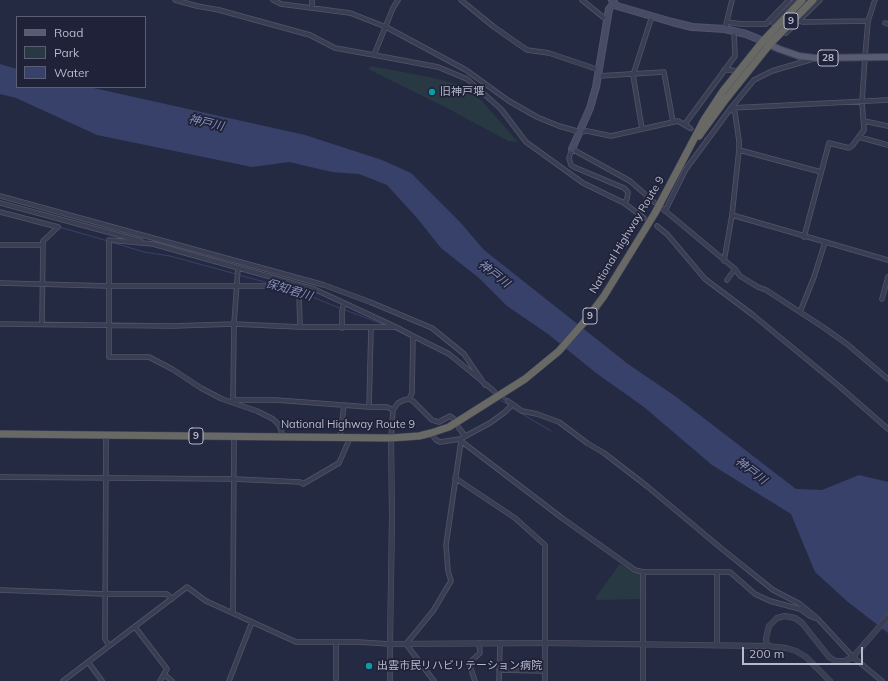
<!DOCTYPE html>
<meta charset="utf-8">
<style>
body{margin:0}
#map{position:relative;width:888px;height:681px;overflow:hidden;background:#252a43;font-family:Mulish,sans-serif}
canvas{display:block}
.legend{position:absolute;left:16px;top:16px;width:130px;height:72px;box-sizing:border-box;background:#1f2238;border:1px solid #5c5f73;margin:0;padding:5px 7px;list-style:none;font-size:12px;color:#b7bacc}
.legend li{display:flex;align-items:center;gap:8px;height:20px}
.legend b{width:20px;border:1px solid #5c5f73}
.scale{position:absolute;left:742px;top:647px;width:121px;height:18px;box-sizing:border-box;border:2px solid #b7bacc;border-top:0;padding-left:5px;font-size:12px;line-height:14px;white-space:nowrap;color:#b7bacc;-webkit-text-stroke:3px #1f2238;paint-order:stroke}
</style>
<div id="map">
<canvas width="888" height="681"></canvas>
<ul class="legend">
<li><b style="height:5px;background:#585c72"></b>Road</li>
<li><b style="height:11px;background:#283944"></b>Park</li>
<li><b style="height:11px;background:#38416a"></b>Water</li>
</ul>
<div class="scale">200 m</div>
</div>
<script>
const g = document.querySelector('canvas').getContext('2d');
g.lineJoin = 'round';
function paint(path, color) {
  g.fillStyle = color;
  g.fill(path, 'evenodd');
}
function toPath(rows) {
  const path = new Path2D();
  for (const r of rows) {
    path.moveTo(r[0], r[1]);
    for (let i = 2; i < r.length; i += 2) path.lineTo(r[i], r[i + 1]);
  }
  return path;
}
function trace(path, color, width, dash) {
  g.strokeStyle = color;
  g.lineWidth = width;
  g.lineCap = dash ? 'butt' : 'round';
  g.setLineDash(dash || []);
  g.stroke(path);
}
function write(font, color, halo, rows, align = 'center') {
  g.font = font + ' Mulish,"Noto Sans JP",sans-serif';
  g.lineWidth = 3.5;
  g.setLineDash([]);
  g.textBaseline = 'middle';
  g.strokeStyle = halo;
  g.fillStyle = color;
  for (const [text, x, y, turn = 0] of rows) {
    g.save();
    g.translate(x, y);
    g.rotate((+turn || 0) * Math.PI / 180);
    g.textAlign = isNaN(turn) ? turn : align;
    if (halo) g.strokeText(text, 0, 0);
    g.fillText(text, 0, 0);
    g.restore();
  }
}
paint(toPath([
 [371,66,429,77,457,84,482,101,518,142,508,141,447,108,368,69],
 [620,564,634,572,641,574,642,599,596,600,596,597]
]), '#283944');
paint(toPath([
 [0,64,17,69,17,87,89,87,305,135,382,160,411,173,460,222,484,250,628,364,675,396,796,489,822,490,859,475,888,482,888,633,848,602,815,572,791,514,712,465,644,407,596,373,548,334,507,306,479,278,441,248,417,218,387,185,359,174,332,172,289,162,252,167,97,135,16,98,0,94]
]), '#38416a');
trace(toPath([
 [59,227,108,241],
 [111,242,144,252,170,256,236,274],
 [239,275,272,284],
 [300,292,342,309],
 [345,310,385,325],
 [393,329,412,338],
 [470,374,494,394],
 [499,399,510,406],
 [512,408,551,431]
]), '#38416a', 1);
trace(toPath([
 [690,128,706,139],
 [498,394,508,401]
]), '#3b4058', 4, [4, 2]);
const minor = toPath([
 [175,0,197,6,219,10,310,35,335,48,374,55,393,8,398,0],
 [273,0,281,4,350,13,386,27,466,70,509,101,537,117,559,126,580,132,587,131,611,136,678,121,690,128],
 [461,0,494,27,527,50,549,53,599,70],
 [582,0,608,21],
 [312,8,312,0],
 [799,20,802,22,868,21],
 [727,22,741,24,766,24,789,0],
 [773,23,796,0],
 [885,23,888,24],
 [725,29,732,0],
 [786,33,820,0],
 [374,55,438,67,467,79,501,109,526,142,583,183,624,203,644,218],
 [724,70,731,70,738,72],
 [598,76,664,72,673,122],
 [731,108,888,100],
 [864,121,888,126],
 [685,124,735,56,734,31],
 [642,129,633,75,652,16],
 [859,137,888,145],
 [739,150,821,172],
 [0,196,324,285,370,302,432,328,464,354,485,385],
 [0,203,141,241],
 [624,203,627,199,628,192,624,188,574,167,571,165,569,158,572,149,630,181,654,202],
 [663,209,735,269,740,276,758,287,766,290,823,327,847,344,888,379],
 [665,211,686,169,731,108,754,80,772,71,813,59],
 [0,212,58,227,43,241,42,324],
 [732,215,888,260],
 [657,226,667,234,705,279,753,315,839,386,888,429],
 [804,237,829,143,849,148,852,146,864,130,862,102,865,57,868,21,875,0],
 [0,245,43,245],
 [724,261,732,215,739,150,739,141,735,113,731,108],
 [727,280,735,269],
 [0,283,109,286,273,286,299,293,300,327],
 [882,299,888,277],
 [800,312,814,277,825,242],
 [0,324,173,326,234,324,300,327,396,327,413,336,412,393,409,399],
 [342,328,342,311,344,303],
 [371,328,369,407,387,407,393,410],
 [413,336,449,354,494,391],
 [233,400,276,400,369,407],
 [233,401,234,324,238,268],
 [508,401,522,411,537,414,559,422,587,443,604,453,648,487,722,549,773,590,800,604,817,618,853,657,882,681],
 [459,428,465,436],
 [431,433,436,440,440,442,460,439,490,423,505,412,512,405],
 [106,435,105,639,109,646],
 [283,436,279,425,273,419,257,411,222,399,201,388,172,369,149,357,109,357,109,240,153,244,314,289,396,327],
 [340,437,344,405],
 [391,438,393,410,398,403,404,400,409,399,413,401,432,420,435,421,439,422,450,416,454,419],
 [460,439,461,441,562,518,635,570,643,572,730,572,755,594,770,601,800,609,810,616,815,618],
 [0,477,233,479,300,482,303,484,339,463,350,438],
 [455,478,515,518,545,545,545,681],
 [717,572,717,645],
 [0,590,105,594,167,594,172,599],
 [233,612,234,436],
 [135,627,167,669,160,681],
 [88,662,102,681],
 [499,670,545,671],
 [164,674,172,681],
 [336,679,336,642],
 [63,681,187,587,206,601,296,642,359,642,390,644],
 [229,681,252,622],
 [434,681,406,644,433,611,451,581,448,571,446,545,461,441],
 [475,681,469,663,480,653,479,643],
 [499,681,500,643],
 [643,681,643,572]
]);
const tertiary = toPath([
 [390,644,545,643,767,646,786,648,796,651,806,657,830,681],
 [767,646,766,638,769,626,777,618,785,616,795,618,802,623,829,657,836,661,845,661,853,657,888,617],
 [390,681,390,644,392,516,391,438]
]);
const secondary = toPath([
 [612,0,617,6,672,22,692,27,725,29,746,34,763,41],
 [572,149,590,108,596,87,609,9,614,3]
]);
const primary = toPath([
 [766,43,779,49,799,56,815,58,888,57]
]);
const trunk = toPath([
 [699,136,726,99,770,44,813,0],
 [0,434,391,438,419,436,431,433,449,427,525,379,559,351,586,320,604,296,655,213,704,120,723,91,763,41,802,0]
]);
trace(minor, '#52556a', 5.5);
trace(tertiary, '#52556a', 6);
trace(secondary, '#52556a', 8);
trace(primary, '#414459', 8);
trace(trunk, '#42455a', 8);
trace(minor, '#3a3e53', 4);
trace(tertiary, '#3a3e53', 5);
trace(secondary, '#484b66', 6);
trace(primary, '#585c72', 6);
trace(trunk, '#686864', 7);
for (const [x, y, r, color] of [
 [432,92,4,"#0f9aa8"],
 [369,666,4,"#0f9aa8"]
]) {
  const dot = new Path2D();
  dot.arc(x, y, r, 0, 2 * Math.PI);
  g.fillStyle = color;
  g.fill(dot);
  trace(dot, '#1f2238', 1.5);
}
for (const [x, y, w] of [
 [791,21,14],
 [828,58,20],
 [590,316,14],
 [196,436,14]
]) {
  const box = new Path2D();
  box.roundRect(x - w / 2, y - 8, w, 16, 3);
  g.fillStyle = '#1f2238';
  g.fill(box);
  trace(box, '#b7bacc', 1);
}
write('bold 10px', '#b7bacc', null, [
 ["9",791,21],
 ["28",828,58],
 ["9",590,316],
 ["9",196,436]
]);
write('11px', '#b7bacc', '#1f2238', [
 ["旧神戸堰",440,92],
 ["出雲市民リハビリテーション病院",377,666]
], 'left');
write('11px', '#b7bacc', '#1f2238', [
 ["National Highway Route 9",627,235,-59],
 ["National Highway Route 9",348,425]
]);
write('italic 12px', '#858db8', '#1f2238', [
 ["神戸川",206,123,13],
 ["神戸川",494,274,38],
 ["保知君川",289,290,17],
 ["神戸川",751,471,37]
]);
</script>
